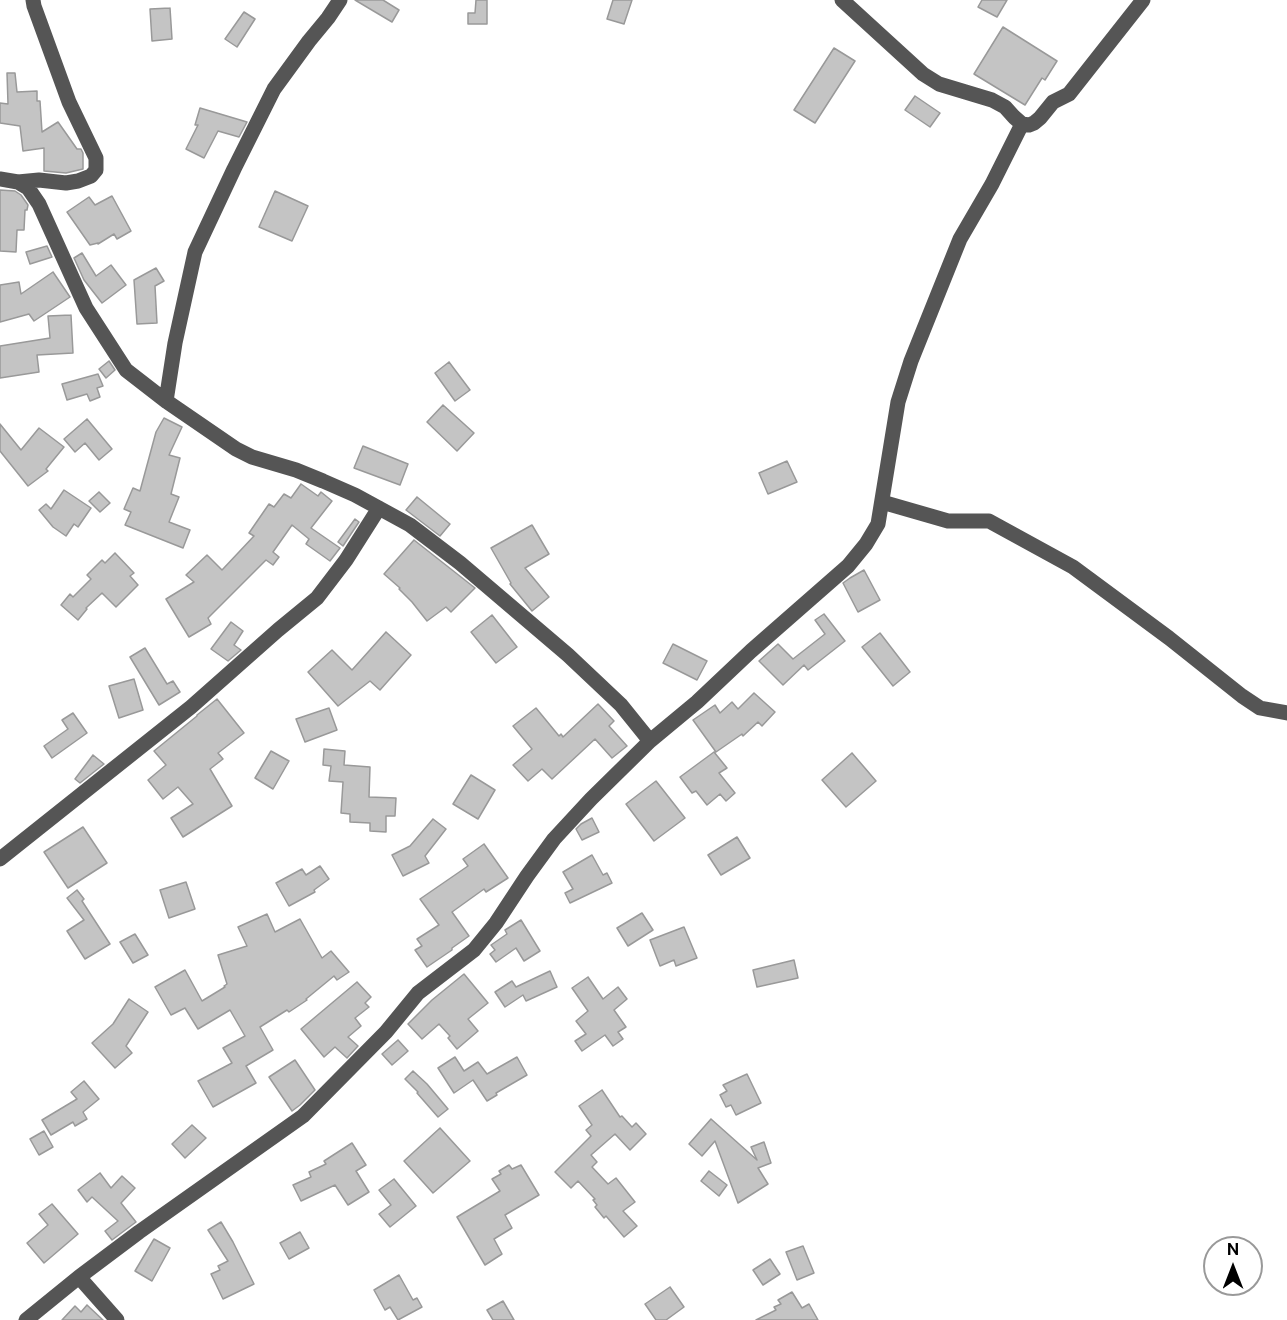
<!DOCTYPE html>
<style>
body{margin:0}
#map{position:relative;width:1287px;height:1320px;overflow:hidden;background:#fff;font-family:"Public Sans",sans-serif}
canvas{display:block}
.north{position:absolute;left:1203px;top:1236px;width:60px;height:60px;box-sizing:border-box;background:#fff;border:2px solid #999;border-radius:50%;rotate:0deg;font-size:16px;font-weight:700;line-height:24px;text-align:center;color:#000}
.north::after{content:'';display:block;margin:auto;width:21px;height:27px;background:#000;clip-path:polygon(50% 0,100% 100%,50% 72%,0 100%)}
</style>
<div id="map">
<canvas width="1287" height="1320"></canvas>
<div class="north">N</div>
</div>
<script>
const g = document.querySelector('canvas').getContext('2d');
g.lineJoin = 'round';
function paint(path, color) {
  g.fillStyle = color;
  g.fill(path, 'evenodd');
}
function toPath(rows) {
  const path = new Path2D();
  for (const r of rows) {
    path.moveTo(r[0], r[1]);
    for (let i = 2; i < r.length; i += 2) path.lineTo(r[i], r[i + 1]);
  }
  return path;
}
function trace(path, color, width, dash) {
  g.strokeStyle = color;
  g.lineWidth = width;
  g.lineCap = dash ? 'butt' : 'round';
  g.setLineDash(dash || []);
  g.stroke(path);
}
const building = toPath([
 [355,0,383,0,399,10,392,22,355,0],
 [476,0,487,0,487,24,468,24,468,13,475,13,476,0],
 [613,0,632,0,624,24,607,19,613,0],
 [982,0,1007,0,997,17,978,7,982,0],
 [170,8,172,39,152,41,150,9,170,8],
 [244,12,255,19,237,47,225,39,244,12],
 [1003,27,1057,61,1045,80,1042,78,1025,105,974,74,1003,27],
 [834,48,855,61,815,123,794,110,834,48],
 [7,73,15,73,17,92,37,91,37,101,40,101,42,132,58,122,77,149,81,149,83,153,83,169,66,173,44,171,44,148,23,151,20,126,0,123,0,103,8,104,7,73],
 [915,96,940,113,930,127,905,110,915,96],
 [200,108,247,122,239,137,218,131,204,158,186,149,198,125,195,125,200,108],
 [0,190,15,191,21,195,28,205,27,210,25,210,24,230,17,230,16,252,0,251,0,190],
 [275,191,308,206,292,241,259,227,275,191],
 [112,196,131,231,117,239,114,234,98,244,98,243,90,245,67,212,89,197,95,205,112,196],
 [47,246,52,257,30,264,26,252,47,246],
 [82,253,96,276,111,265,126,285,102,303,84,280,74,258,82,253],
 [156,268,164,281,155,286,157,323,137,324,134,280,156,268],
 [53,272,70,297,34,321,29,314,0,322,0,285,19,282,21,294,53,272],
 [71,315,73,353,37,355,39,372,0,378,0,346,50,338,48,316,71,315],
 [109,361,115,370,106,378,99,369,109,361],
 [449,362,470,390,455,401,435,373,449,362],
 [98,374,103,386,97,388,100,397,90,401,87,394,67,400,62,384,98,374],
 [443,405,474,433,457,451,427,422,443,405],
 [164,418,182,427,169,455,180,458,171,494,179,497,169,522,190,530,183,548,125,525,131,512,124,509,133,488,140,491,156,432,164,418],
 [87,419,112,449,99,460,85,443,75,452,64,439,87,419],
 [0,424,21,450,39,428,64,447,46,469,48,471,28,486,0,451,0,424],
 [363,446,408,464,400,485,354,468,363,446],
 [787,461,797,482,768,494,759,473,787,461],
 [301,484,318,496,321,492,332,501,311,528,340,548,330,561,306,544,309,539,292,525,273,552,279,557,273,565,266,560,208,618,211,624,189,637,166,599,194,582,186,575,207,555,222,570,254,536,249,533,269,504,274,507,284,494,291,498,301,484],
 [64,490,91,508,78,527,74,524,66,536,53,527,39,510,46,504,51,509,64,490],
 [99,492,110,503,100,512,89,501,99,492],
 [417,497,450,524,440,536,406,510,417,497],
 [355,519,359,522,343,546,338,542,355,519],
 [532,525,549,554,525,568,549,597,532,611,510,584,511,583,491,548,532,525],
 [414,540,475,588,451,612,446,607,427,621,412,602,399,589,400,588,384,574,414,540],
 [115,553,134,573,130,576,138,585,116,607,102,593,86,608,87,609,78,620,61,605,70,594,73,597,91,579,87,575,102,560,105,563,115,553],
 [864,570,880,600,858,612,843,583,850,578,864,570],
 [824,614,845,641,808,670,804,665,783,685,759,661,778,644,793,659,825,634,815,620,824,614],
 [492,615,517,647,496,663,471,632,492,615],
 [231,622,243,631,234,645,241,650,228,661,211,649,231,622],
 [386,632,411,655,380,690,370,681,338,706,308,672,332,650,352,670,386,632],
 [880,633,910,672,893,686,862,647,880,633],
 [673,644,707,661,697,680,663,663,673,644],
 [145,648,167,684,173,681,180,692,159,705,130,657,145,648],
 [134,679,143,710,119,718,109,686,134,679],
 [754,693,775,712,762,726,758,722,743,736,742,734,716,752,693,720,715,705,720,713,732,702,738,709,754,693],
 [217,699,244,733,218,753,223,759,210,769,232,806,183,837,171,818,193,804,178,787,163,799,148,780,166,765,154,751,197,716,197,715,217,699],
 [598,704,614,721,609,726,627,746,612,758,595,739,552,779,542,769,528,781,513,765,532,749,513,726,536,708,559,736,561,734,563,737,598,704],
 [329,708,337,730,305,742,296,719,329,708],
 [73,713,87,733,52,758,44,746,68,729,62,720,73,713],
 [324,749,345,751,344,765,370,767,369,797,396,798,395,816,386,816,386,832,370,831,370,823,350,822,350,814,341,813,343,782,329,781,331,766,323,765,324,749],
 [271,751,289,761,273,789,255,778,271,751],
 [714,752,727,768,719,773,735,793,726,801,720,794,707,805,696,791,692,793,680,777,714,752],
 [852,753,876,781,846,807,822,780,852,753],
 [93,755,104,764,80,783,75,779,93,755],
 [471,775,495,790,478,819,453,804,471,775],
 [656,781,685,818,654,841,626,804,656,781],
 [592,818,599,832,582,840,576,829,581,824,592,818],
 [433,819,446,829,425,856,429,863,403,876,392,855,410,846,433,819],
 [83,827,107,863,68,888,44,852,83,827],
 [737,837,750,858,721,875,708,855,737,837],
 [484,844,508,878,486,892,484,889,452,912,469,936,452,948,452,950,427,967,415,950,422,946,417,939,439,925,420,899,468,866,463,859,484,844],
 [592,855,603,875,607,873,612,883,570,903,565,893,573,889,563,872,592,855],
 [320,866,329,879,314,890,315,892,289,906,276,883,302,869,306,875,320,866],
 [186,882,195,909,169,918,160,890,186,882],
 [77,890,84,899,82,901,110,944,85,959,67,931,84,920,67,898,77,890],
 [642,913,653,930,628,946,617,928,642,913],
 [267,914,275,932,300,919,322,958,331,951,349,972,337,980,334,976,306,999,307,1000,289,1012,287,1010,260,1027,273,1050,246,1066,256,1083,213,1107,198,1081,232,1063,223,1048,245,1036,230,1010,198,1029,185,1008,171,1015,155,987,185,970,202,1001,225,987,224,986,227,984,218,955,247,946,238,927,267,914],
 [521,920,540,951,524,961,516,948,496,962,490,954,495,950,491,945,507,934,505,930,521,920],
 [684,927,697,958,676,966,674,960,660,966,650,940,684,927],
 [135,934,148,955,133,963,120,942,135,934],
 [794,960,798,978,757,987,753,970,794,960],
 [550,971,557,987,526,1001,523,995,505,1007,495,992,512,981,516,987,550,971],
 [464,974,488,1003,468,1019,478,1031,457,1049,448,1038,450,1036,439,1024,422,1039,408,1024,432,1000,464,974],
 [588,977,603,999,618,987,627,999,614,1010,626,1027,618,1032,623,1039,613,1046,605,1035,582,1051,575,1041,586,1034,576,1021,588,1011,572,988,588,977],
 [357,982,371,997,365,1003,369,1007,355,1018,361,1026,348,1037,358,1046,347,1058,335,1047,324,1057,301,1029,357,982],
 [129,999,148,1012,126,1046,132,1053,115,1068,92,1043,113,1024,129,999],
 [398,1040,408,1051,392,1065,382,1054,398,1040],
 [455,1057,464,1071,478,1062,487,1074,517,1057,527,1075,496,1093,497,1095,487,1101,473,1080,454,1093,438,1068,455,1057],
 [295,1060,315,1090,300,1105,292,1111,269,1077,295,1060],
 [413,1071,427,1084,448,1109,438,1117,417,1093,418,1092,405,1079,413,1071],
 [747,1074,761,1103,736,1115,731,1105,726,1107,720,1095,727,1091,723,1085,747,1074],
 [84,1081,99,1099,83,1112,87,1119,75,1126,73,1122,51,1135,42,1120,77,1099,71,1092,84,1081],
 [602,1090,620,1117,622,1116,632,1127,636,1123,646,1134,630,1150,615,1134,591,1155,597,1162,592,1167,608,1184,616,1178,635,1202,623,1211,637,1226,624,1237,606,1216,604,1218,595,1207,597,1205,593,1200,595,1199,578,1181,571,1188,555,1172,591,1136,586,1130,592,1125,579,1106,602,1090],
 [711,1119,757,1160,751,1147,764,1142,771,1163,758,1168,768,1184,738,1203,715,1141,702,1156,689,1144,711,1119],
 [192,1125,206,1138,185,1158,172,1144,192,1125],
 [440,1128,470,1161,433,1193,404,1161,440,1128],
 [44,1131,53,1147,39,1155,30,1139,44,1131],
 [352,1143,366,1165,356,1171,369,1192,348,1205,335,1185,301,1201,293,1185,311,1177,309,1172,326,1164,324,1161,352,1143],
 [509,1165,512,1169,521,1165,539,1195,505,1215,512,1228,494,1239,502,1254,485,1265,457,1217,500,1191,492,1179,501,1174,499,1171,509,1165],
 [709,1171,727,1185,719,1196,701,1181,709,1171],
 [100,1173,111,1188,122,1176,135,1188,121,1203,136,1222,112,1240,105,1231,118,1221,92,1197,87,1202,78,1190,100,1173],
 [394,1179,416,1206,390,1227,379,1214,391,1205,379,1190,394,1179],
 [52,1204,78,1234,44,1263,27,1243,48,1225,39,1214,52,1204],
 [221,1222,233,1242,254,1284,223,1299,211,1274,220,1270,218,1266,228,1261,208,1230,221,1222],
 [300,1232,309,1248,289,1259,280,1243,300,1232],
 [154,1239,170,1248,152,1281,135,1271,154,1239],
 [803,1246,814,1273,797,1280,786,1252,803,1246],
 [770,1259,780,1274,763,1285,753,1270,770,1259],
 [399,1275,413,1300,417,1298,422,1307,398,1320,390,1307,385,1310,374,1290,399,1275],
 [670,1287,684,1307,666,1320,656,1320,645,1304,670,1287],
 [792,1292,802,1308,809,1304,818,1320,756,1320,776,1310,774,1307,781,1304,778,1300,792,1292],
 [503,1301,514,1320,493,1320,487,1310,503,1301],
 [87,1305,103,1320,62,1320,75,1306,81,1312,87,1305]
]);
paint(building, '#c4c4c4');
trace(building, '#999', 1.5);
trace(toPath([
 [842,0,923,74,939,84,992,100,1005,107,1014,117,1022,124,1029,125,1034,123,1040,118,1053,102,1069,94,1143,0],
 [0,179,18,182,28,188,39,204,86,308,126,370,166,401,236,449,252,457,296,470,323,481,355,495,410,525,460,563,568,655,621,705,650,741],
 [18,182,39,180,66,183,78,181,91,176,96,170,96,158,69,102,34,6,33,0],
 [166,401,175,343,195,252,234,169,274,89,309,41,328,18,340,0],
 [882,502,948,521,989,521,1073,567,1169,638,1242,696,1260,708,1287,713],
 [0,859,191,707,278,630,317,598,346,560,379,508],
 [79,1277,117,1320],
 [26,1320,79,1277,139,1232,303,1116,386,1032,418,993,474,950,496,923,527,876,554,839,591,799,650,741,697,702,751,651,848,566,866,544,878,524,898,402,911,361,960,239,992,184,1022,124]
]), '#555', 15);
</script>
